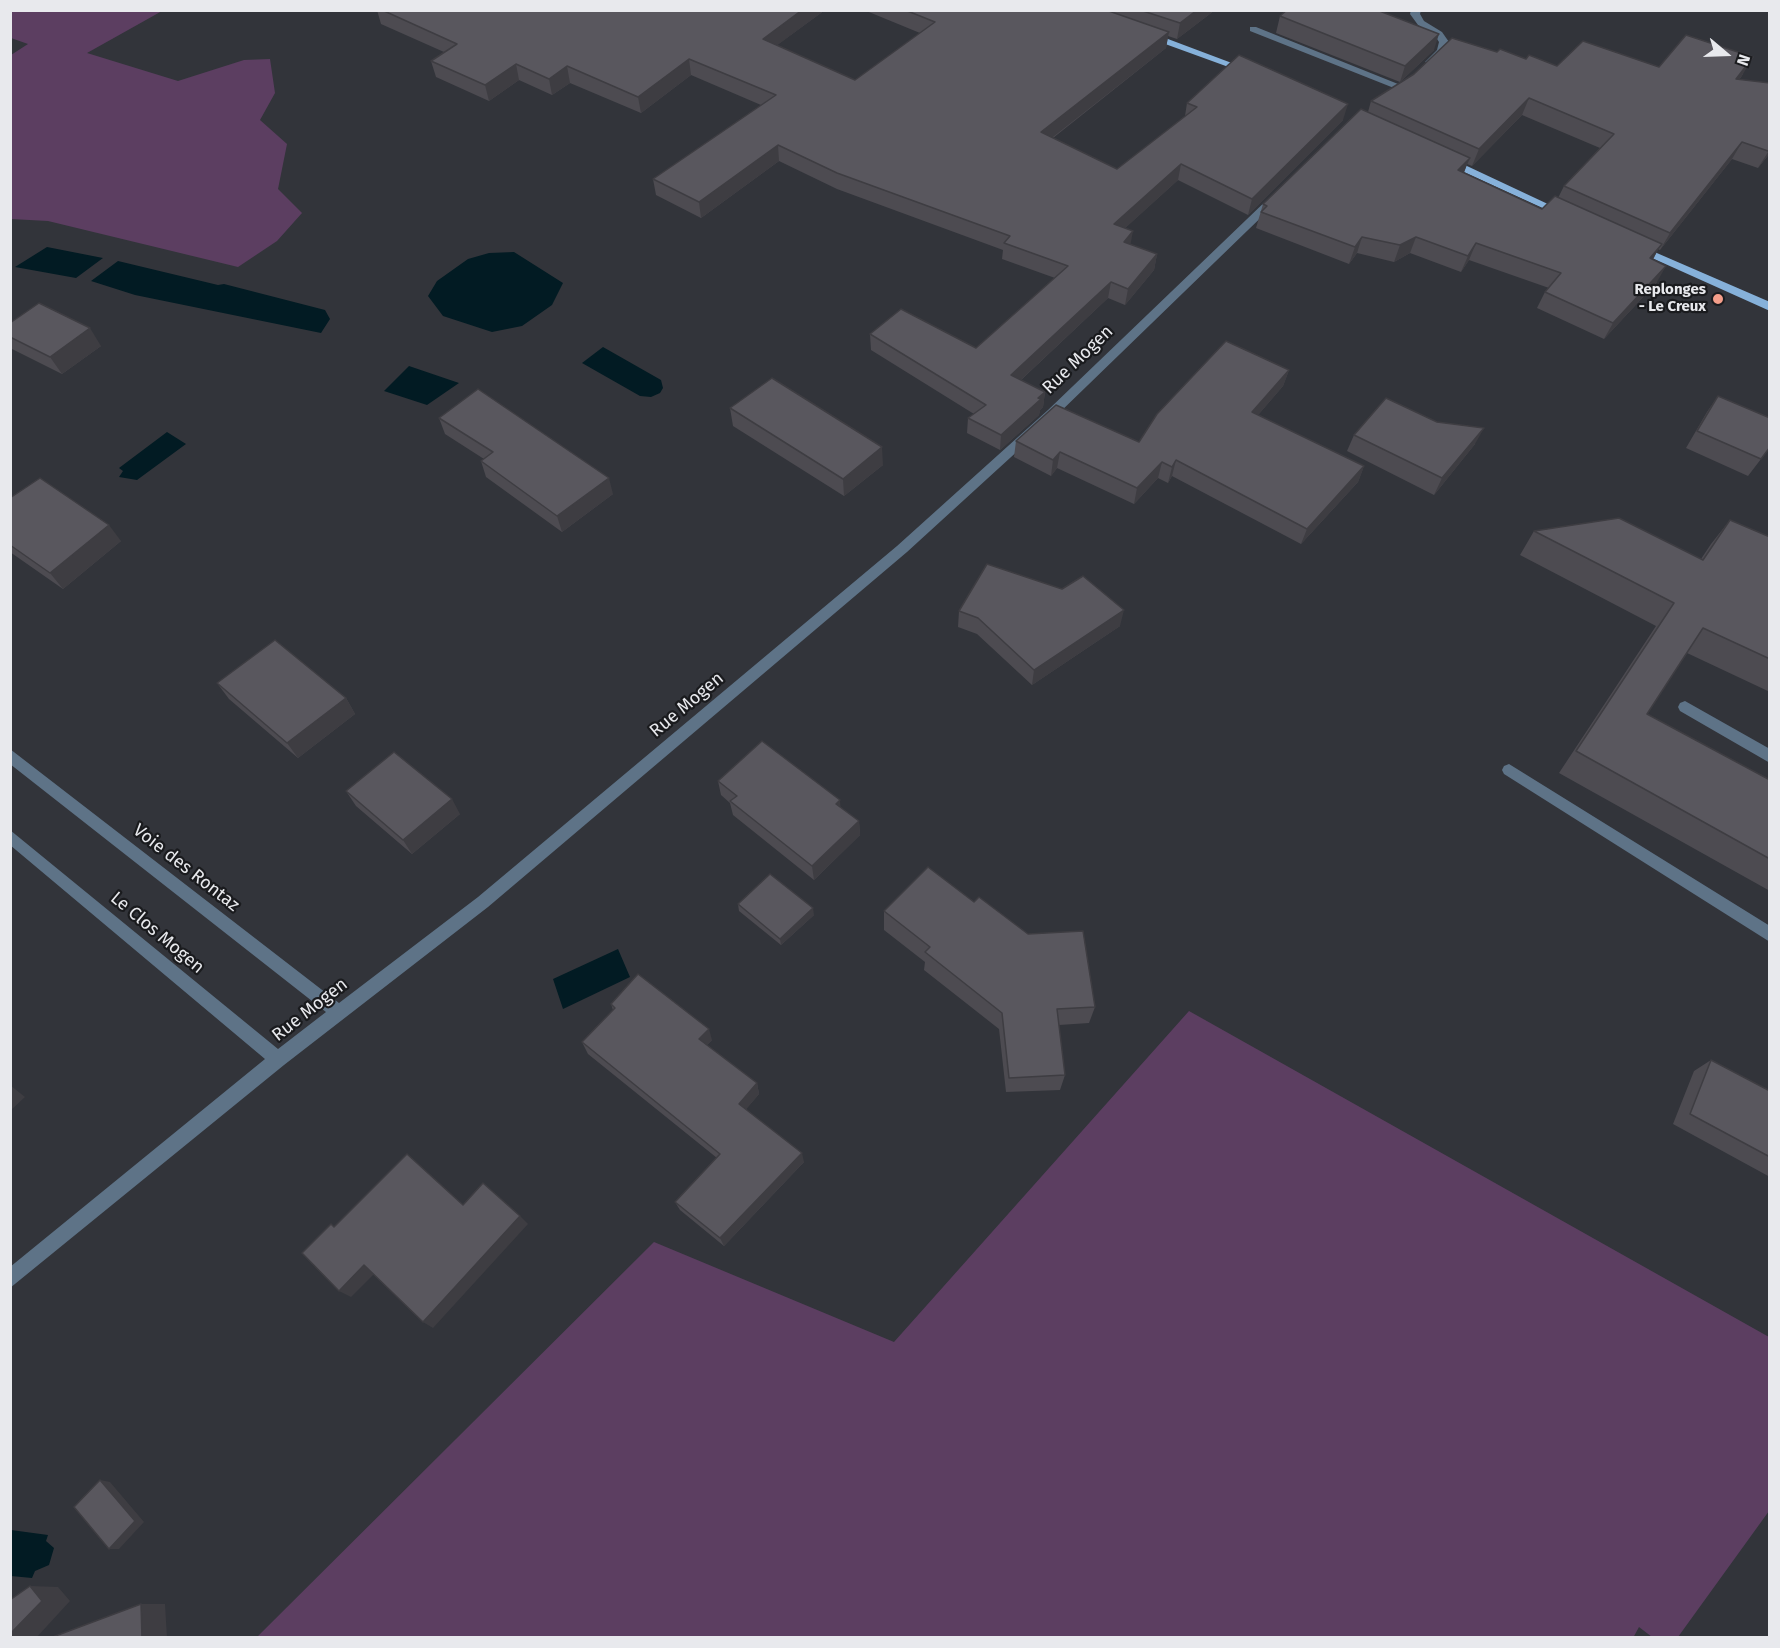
<!DOCTYPE html>
<style>
body{margin:0}
#map{position:relative;width:1780px;height:1648px;overflow:hidden;background:#32343a;font-family:"Fira Sans",sans-serif}
canvas{display:block}
.frame{position:absolute;inset:0;border:12px solid #e8e9ed;pointer-events:none}
.north{position:absolute;left:1696px;top:24px;width:60px;height:60px;-webkit-text-stroke:4px #1a1b1e;paint-order:stroke;rotate:109deg;font-size:16px;font-weight:700;line-height:24px;text-align:center;color:#e8e9ed}
.north::after{content:'';display:block;margin:auto;width:21px;height:27px;background:#e8e9ed;clip-path:polygon(50% 0,100% 100%,50% 72%,0 100%)}
</style>
<div id="map">
<canvas width="1780" height="1648"></canvas>
<div class="frame"></div>
<div class="north">N</div>
</div>
<script>
const g = document.querySelector('canvas').getContext('2d');
g.lineJoin = 'round';
function paint(path, color) {
  g.fillStyle = color;
  g.fill(path, 'evenodd');
}
function toPath(rows) {
  const path = new Path2D();
  for (const r of rows) {
    path.moveTo(r[0], r[1]);
    for (let i = 2; i < r.length; i += 2) path.lineTo(r[i], r[i + 1]);
  }
  return path;
}
function trace(path, color, width, dash) {
  g.strokeStyle = color;
  g.lineWidth = width;
  g.lineCap = dash ? 'butt' : 'round';
  g.setLineDash(dash || []);
  g.stroke(path);
}
function write(font, color, halo, rows, align = 'center') {
  g.font = font + ' "Fira Sans",sans-serif';
  g.lineWidth = 4.5;
  g.setLineDash([]);
  g.textBaseline = 'middle';
  g.strokeStyle = halo;
  g.fillStyle = color;
  for (const [text, x, y, turn = 0] of rows) {
    g.save();
    g.translate(x, y);
    g.rotate((+turn || 0) * Math.PI / 180);
    g.textAlign = isNaN(turn) ? turn : align;
    if (halo) g.strokeText(text, 0, 0);
    g.fillText(text, 0, 0);
    g.restore();
  }
}
paint(toPath([
 [11,10,162,11,87,53,178,81,244,60,270,59,275,93,260,120,287,144,278,189,302,213,277,241,238,267,48,221,11,219,11,55,28,44,11,38],
 [1189,1011,1769,1337,1769,1511,1678,1637,1652,1637,1639,1627,1633,1638,257,1637,654,1242,894,1342]
]), '#5c3e61');
paint(toPath([
 [47,247,103,258,76,278,15,267],
 [514,252,563,283,552,305,522,326,492,332,443,316,428,296,437,281,468,259,489,253],
 [118,261,218,285,224,284,325,310,330,319,321,333,135,295,91,281],
 [603,347,661,380,663,388,660,393,651,397,640,396,582,363],
 [409,366,459,383,427,405,384,391],
 [167,432,186,444,137,480,119,477,123,471,119,468],
 [618,949,630,977,563,1009,553,979],
 [11,1530,48,1535,46,1541,54,1548,49,1565,35,1571,32,1578,11,1576]
]), '#021b23');
paint(toPath([
 [1250,27,1256,27,1408,88,1399,90,1250,31,1250,27],
 [1685,701,1770,749,1770,763,1680,711,1678,707,1680,703,1685,701],
 [1509,764,1770,926,1770,942,1504,774,1502,770,1504,766,1509,764]
]), '#5e7387');
paint(toPath([
 [1411,10,1421,10,1420,14,1424,21,1442,32,1449,42,1445,53,1433,64,1425,62,1437,50,1439,42,1435,36,1418,25,1410,14,1411,10],
 [1275,195,1279,196,1279,200,1056,416,907,552,488,907,284,1065,10,1288,10,1267,265,1059,10,845,10,830,278,1049,326,1012,10,764,10,749,339,1003,478,897,897,546,1048,410,1271,196,1275,195]
]), '#5e7387');
paint(toPath([
 [1146,33,1152,33,1253,71,1245,73,1146,37,1146,33],
 [1444,159,1452,159,1567,213,1566,215,1558,215,1444,163,1444,159],
 [1636,244,1770,302,1770,311,1632,249,1630,247,1636,244]
]), '#86b1da');
paint(toPath([
 [377,10,825,10,777,45,855,80,920,33,864,10,1215,10,1177,39,1168,36,1166,48,1053,138,1117,169,1185,116,1187,103,1343,120,1248,215,1178,180,1125,228,1130,244,1157,254,1154,270,1125,305,1108,298,1021,380,1045,392,1043,407,1040,410,1039,415,1000,450,967,433,968,418,974,414,871,350,870,334,976,348,1055,278,1002,259,1003,250,837,189,779,161,701,218,656,195,653,179,761,105,691,75,641,113,570,83,552,95,519,80,489,101,436,77,431,61,444,52,381,24],
 [1287,10,1386,10,1383,13,1434,50,1400,82,1276,33,1280,16],
 [1497,52,1557,66,1743,74,1739,80,1770,83,1770,153,1758,168,1732,159,1660,250,1658,249,1653,260,1657,282,1604,339,1537,308,1545,292,1549,288,1469,260,1461,272,1410,253,1394,262,1357,253,1349,264,1256,228,1263,204,1368,112,1371,101],
 [1522,115,1600,148,1564,186,1558,198,1542,209,1464,173,1467,164,1472,166],
 [10,323,101,346,62,374,12,349,10,347],
 [1289,370,1283,386,1258,415,1364,466,1358,482,1301,544,1172,476,1168,483,1158,478,1134,504,1057,468,1051,476,1014,457,1016,441,1139,442],
 [1718,396,1761,459,1748,476,1686,448,1707,412],
 [730,408,883,465,844,496,733,426],
 [439,418,613,494,562,532,486,477,481,461,484,459,445,434],
 [1354,435,1475,444,1434,495,1347,451],
 [10,498,121,541,63,589,10,552],
 [1730,520,1770,537,1770,692,1687,653,1647,714,1770,780,1770,891,1559,773,1656,626,1520,555,1534,531,1701,559,1711,544],
 [1062,589,1120,626,1032,685,977,634,958,627,959,611],
 [217,683,346,698,355,714,298,758,229,699],
 [718,781,840,807,859,821,860,835,814,880,733,815,730,803,721,795],
 [346,791,460,814,412,854,356,806],
 [974,902,1095,1007,1089,1023,1059,1025,1065,1075,1060,1090,1006,1092,999,1029,924,970,925,962,884,930,884,911],
 [738,904,814,915,781,945,739,911],
 [611,1004,712,1040,707,1045,757,1083,759,1094,746,1109,804,1162,724,1246,680,1210,675,1202,717,1158,588,1054,582,1042,613,1010],
 [1711,1060,1770,1091,1770,1177,1673,1124,1694,1071]
]), '#4d4b51');
paint(toPath([
 [802,10,825,10,764,55,763,39],
 [1197,10,1215,10,1177,39,1180,23],
 [1169,32,1166,48,1039,148,1041,132],
 [1439,34,1434,50,1400,82,1405,66],
 [1753,57,1743,74,1727,97,1736,79],
 [689,59,691,75,641,113,638,97],
 [516,64,519,80,489,101,485,85],
 [567,66,570,83,552,95,549,79],
 [1529,98,1522,115,1472,166,1479,149],
 [1348,104,1343,120,1248,215,1252,199],
 [1742,142,1732,159,1660,250,1670,233],
 [778,145,779,161,701,218,699,202],
 [1770,149,1770,153,1758,168],
 [1470,158,1463,174,1458,170],
 [1181,164,1178,180,1111,241,1114,224],
 [1133,231,1130,247,1124,242],
 [1362,237,1357,253,1349,264,1355,247],
 [1416,237,1410,253,1394,262,1400,245],
 [1476,243,1469,260,1461,272,1468,256],
 [1662,244,1652,260,1650,258],
 [1157,254,1154,270,1125,305,1128,289],
 [1666,266,1657,282,1604,339,1613,323],
 [1111,282,1108,298,1010,390,1011,375],
 [90,328,101,346,62,374,50,357],
 [1289,370,1283,386,1247,428,1252,412],
 [1045,392,1043,407,1040,410,1039,415,1000,450,1001,435],
 [1484,428,1475,444,1434,495,1442,478],
 [882,447,883,465,844,496,843,479],
 [1060,452,1057,468,1051,476,1053,460],
 [1176,460,1172,476,1168,483,1172,467],
 [1162,462,1158,478,1134,504,1137,488],
 [1364,466,1358,482,1301,544,1307,529],
 [609,478,613,494,562,532,557,516],
 [109,525,121,541,63,589,50,573],
 [1124,610,1120,626,1032,685,1034,670],
 [346,698,355,714,298,758,287,743],
 [452,799,460,814,412,854,403,840],
 [840,800,841,814,836,804],
 [859,821,860,835,814,880,812,866],
 [813,908,814,915,781,945,780,939],
 [709,1029,712,1040,703,1050,699,1039],
 [757,1083,759,1094,742,1114,739,1104],
 [10,1085,25,1097,10,1111],
 [802,1153,804,1162,724,1246,720,1238],
 [520,1216,528,1224,433,1328,423,1322],
 [364,1265,376,1272,351,1297,339,1291],
 [100,1480,110,1482,144,1522,119,1549,109,1549],
 [30,1586,58,1587,70,1601,36,1638,10,1638,10,1634],
 [141,1604,165,1604,167,1638,142,1638]
]), '#3e3d42');
const building = toPath([
 [382,10,802,10,763,39,855,80,935,22,905,10,1106,10,1169,32,1041,132,1117,169,1197,107,1187,103,1239,55,1348,104,1252,199,1181,164,1114,224,1133,231,1124,242,1157,254,1128,289,1111,282,1011,375,1045,392,1038,398,1041,399,1001,435,968,418,986,405,870,334,901,309,976,348,1068,266,1004,243,1010,236,837,173,778,145,699,202,653,179,776,95,689,59,638,97,567,66,549,79,516,64,485,85,431,61,457,44,382,10],
 [1140,10,1197,10,1180,23,1140,10],
 [1287,10,1377,10,1439,34,1405,66,1280,16,1287,10],
 [1686,35,1753,57,1736,79,1770,83,1770,149,1768,151,1742,142,1670,233,1564,186,1614,134,1529,98,1479,149,1371,101,1414,74,1452,38,1497,52,1500,49,1526,59,1529,55,1557,66,1583,41,1659,67,1686,35],
 [1361,109,1470,158,1458,170,1542,209,1555,196,1662,244,1650,258,1666,266,1613,323,1545,292,1561,273,1476,243,1468,256,1416,237,1400,245,1362,237,1355,247,1261,212,1267,206,1263,204,1361,109],
 [39,303,90,328,50,357,10,337,10,323,39,303],
 [1226,341,1289,370,1252,412,1364,466,1307,529,1176,460,1172,467,1162,462,1137,488,1060,452,1053,460,1016,441,1056,405,1139,442,1157,414,1226,341],
 [772,378,882,447,843,479,730,408,772,378],
 [478,389,609,478,557,516,481,461,493,452,439,418,478,389],
 [1718,396,1770,418,1770,447,1761,459,1697,431,1718,396],
 [1386,398,1437,422,1484,428,1442,478,1354,435,1386,398],
 [40,478,109,525,50,573,10,545,10,498,40,478],
 [1619,518,1703,560,1730,520,1770,537,1770,659,1703,628,1647,714,1770,780,1770,859,1576,751,1674,603,1534,531,1619,518],
 [987,564,1062,589,1083,576,1124,610,1034,670,978,618,959,611,987,564],
 [275,640,346,698,287,743,217,683,275,640],
 [762,741,840,800,836,804,859,821,812,866,730,801,737,796,718,781,762,741],
 [394,752,452,799,403,840,346,791,394,752],
 [928,867,974,902,979,897,1028,934,1083,931,1095,1007,1057,1009,1065,1075,1009,1078,1002,1013,925,952,930,947,884,911,928,867],
 [770,874,813,908,780,939,738,904,770,874],
 [638,974,709,1029,699,1039,757,1083,739,1104,802,1153,720,1238,675,1202,720,1154,582,1042,615,1008,611,1004,638,974],
 [1711,1060,1770,1091,1770,1157,1690,1114,1711,1060],
 [407,1154,463,1205,483,1183,520,1216,423,1322,364,1265,339,1291,302,1253,331,1224,334,1227,407,1154],
 [100,1480,135,1521,109,1549,74,1507,100,1480],
 [30,1586,42,1601,10,1634,10,1600,30,1586],
 [141,1604,142,1638,50,1638,141,1604]
]);
paint(building, '#59575e');
trace(building, '#3e3d42', 1.5);
for (const [x, y, r, color] of [
 [1718,299,6,"#f49e8a"]
]) {
  const dot = new Path2D();
  dot.arc(x, y, r, 0, 2 * Math.PI);
  g.fillStyle = color;
  g.fill(dot);
  trace(dot, '#1a1b1e', 2);
}
write('bold 15px', '#e8e9ed', '#1a1b1e', [
 ["Replonges",1706,290],
 ["- Le Creux",1706,307]
], 'right');
write('18px', '#e8e9ed', '#1a1b1e', [
 ["Rue Mogen",1078,360,-44],
 ["Rue Mogen",687,705,-40],
 ["Voie des Rontaz",186,868,38],
 ["Le Clos Mogen",157,933,40],
 ["Rue Mogen",310,1010,-38]
]);
</script>
